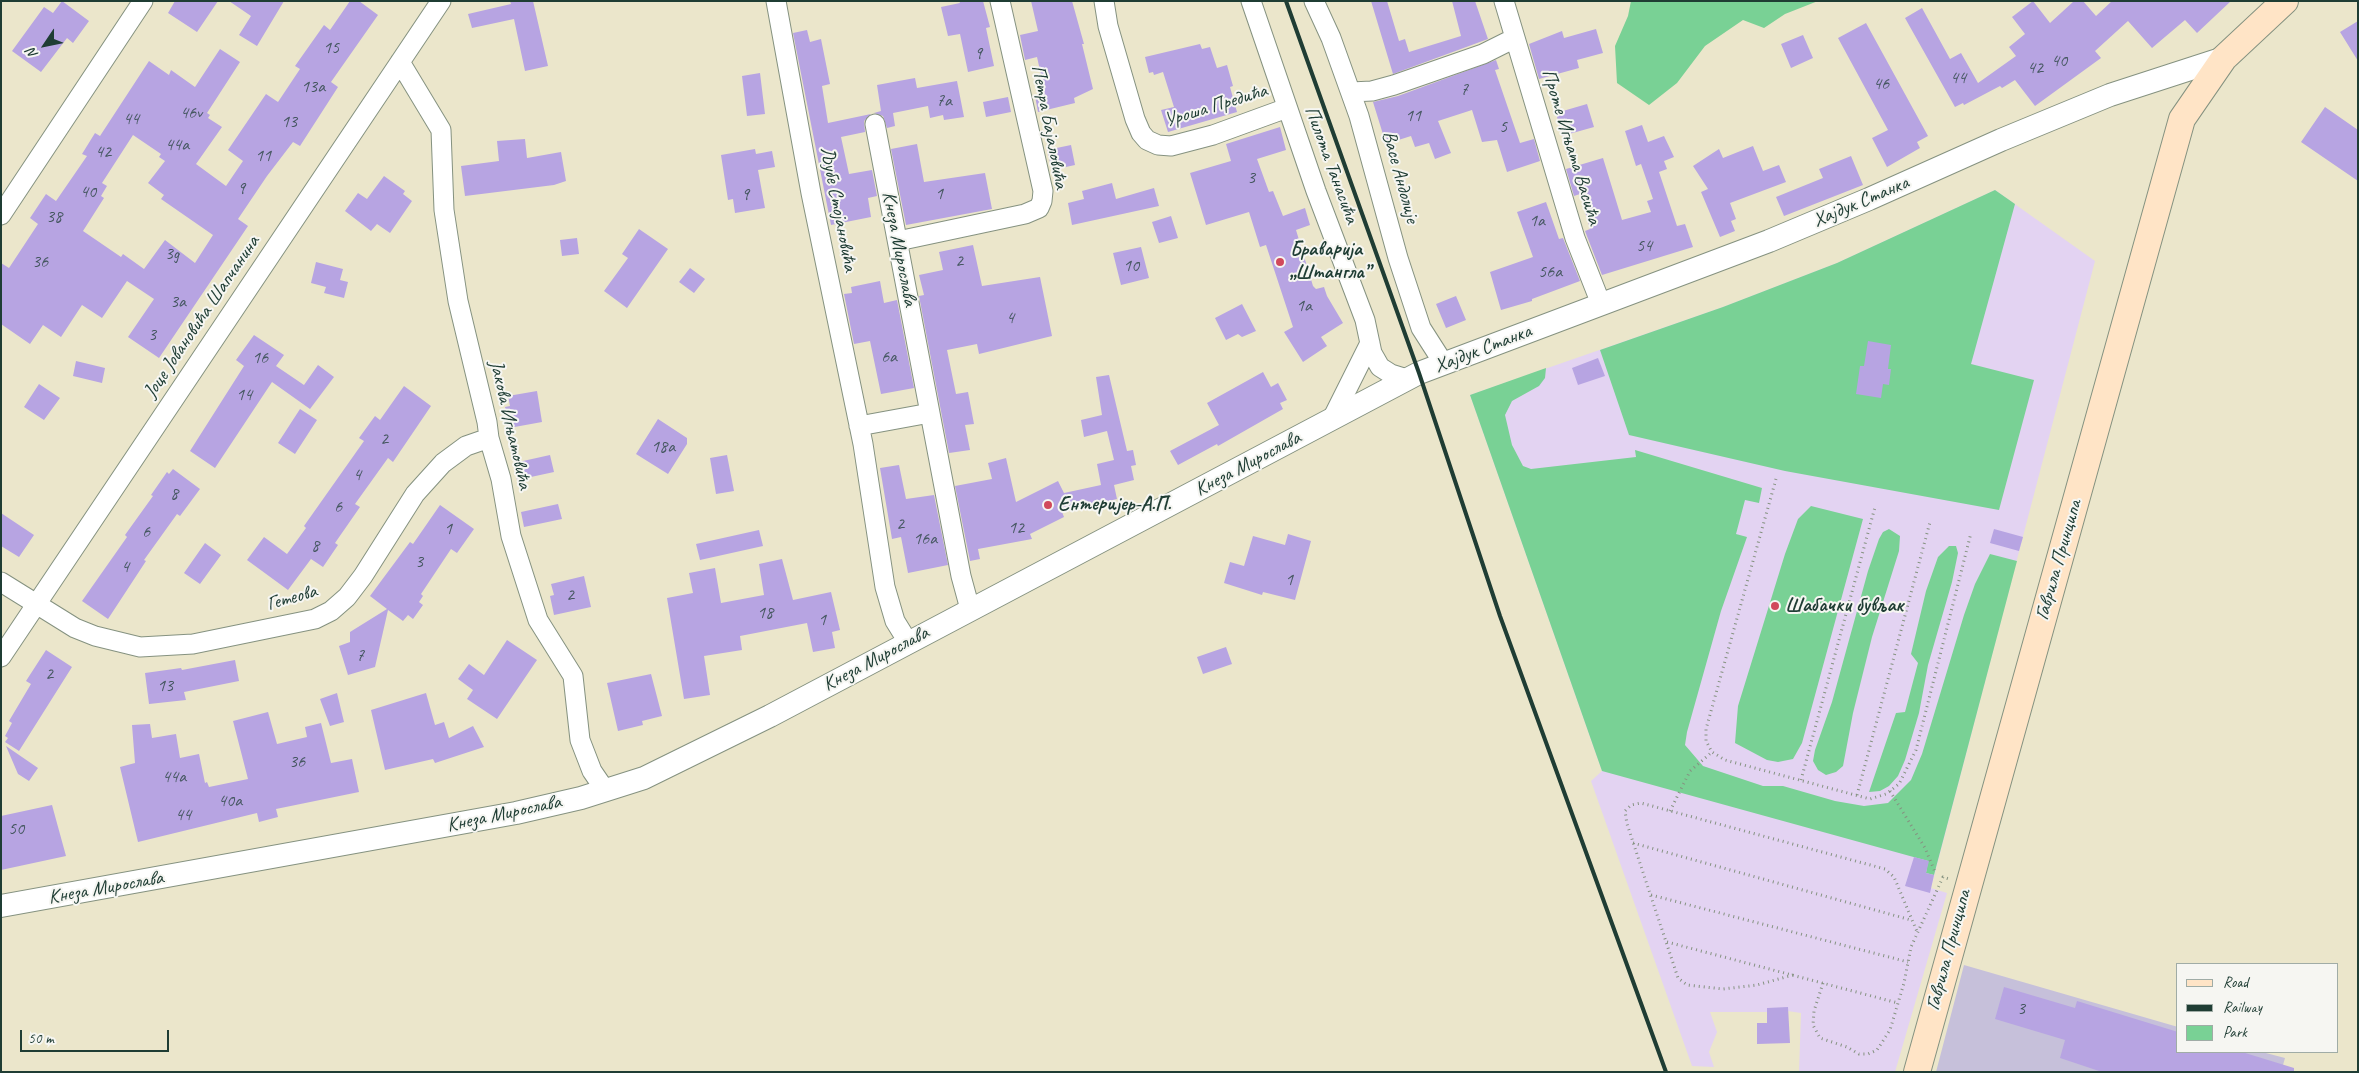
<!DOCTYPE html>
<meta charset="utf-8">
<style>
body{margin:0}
#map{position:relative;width:2359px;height:1073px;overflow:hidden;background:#ebe6cb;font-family:Caveat,sans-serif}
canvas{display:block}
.frame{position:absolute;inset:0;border:2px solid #1f3d34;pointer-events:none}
.legend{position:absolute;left:2176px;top:963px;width:162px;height:90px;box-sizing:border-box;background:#f6f6f2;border:1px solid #a0aca6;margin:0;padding:6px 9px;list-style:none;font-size:15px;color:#1f3d34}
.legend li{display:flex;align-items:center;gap:10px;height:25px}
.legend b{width:25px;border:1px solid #a0aca6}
.north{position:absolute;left:20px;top:20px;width:50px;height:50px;-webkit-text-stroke:4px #f6f6f2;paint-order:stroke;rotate:236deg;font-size:14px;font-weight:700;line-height:20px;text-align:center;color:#1f3d34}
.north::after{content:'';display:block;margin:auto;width:18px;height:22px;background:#1f3d34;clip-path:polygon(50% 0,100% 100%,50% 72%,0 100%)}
.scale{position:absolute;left:20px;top:1030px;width:149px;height:22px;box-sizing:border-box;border:2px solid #1f3d34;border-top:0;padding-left:6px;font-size:15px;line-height:18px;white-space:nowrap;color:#1f3d34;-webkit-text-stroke:4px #f6f6f2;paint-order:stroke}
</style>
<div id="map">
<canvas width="2359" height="1073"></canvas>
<div class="frame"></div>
<ul class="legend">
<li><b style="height:6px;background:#ffe4c6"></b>Road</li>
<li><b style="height:6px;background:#1f3d34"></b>Railway</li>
<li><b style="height:14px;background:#79d195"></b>Park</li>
</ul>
<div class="north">N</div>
<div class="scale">50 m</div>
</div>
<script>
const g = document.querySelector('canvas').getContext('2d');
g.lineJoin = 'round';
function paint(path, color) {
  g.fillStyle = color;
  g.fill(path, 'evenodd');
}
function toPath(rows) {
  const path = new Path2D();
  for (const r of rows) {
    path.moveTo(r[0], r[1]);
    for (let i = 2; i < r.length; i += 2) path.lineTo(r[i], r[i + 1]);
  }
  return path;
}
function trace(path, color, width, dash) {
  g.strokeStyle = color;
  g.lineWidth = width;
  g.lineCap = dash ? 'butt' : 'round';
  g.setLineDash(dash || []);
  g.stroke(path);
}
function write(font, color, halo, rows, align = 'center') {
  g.font = font + ' Caveat,sans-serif';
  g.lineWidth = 4;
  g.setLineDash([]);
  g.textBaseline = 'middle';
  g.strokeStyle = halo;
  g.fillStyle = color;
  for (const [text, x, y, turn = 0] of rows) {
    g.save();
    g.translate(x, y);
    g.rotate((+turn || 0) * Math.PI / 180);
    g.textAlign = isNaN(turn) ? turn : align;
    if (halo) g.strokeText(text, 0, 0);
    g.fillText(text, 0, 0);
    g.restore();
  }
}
paint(toPath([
 [1995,190,2095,261,1931,888,1947,893,1895,1072,1799,1072,1801,1013,1767,1008,1767,1012,1710,1012,1717,1032,1709,1052,1714,1067,1692,1066,1591,781,1602,771,1470,395,1723,307,1837,263]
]), '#e3d3f2');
paint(toPath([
 [1964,965,2178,1027,2178,1052,2262,1052,2285,1058,2281,1072,1936,1072]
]), '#c6c0da');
paint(toPath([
 [1631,1,1818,1,1785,14,1764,28,1743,20,1705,46,1677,83,1649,105,1617,83,1615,46,1628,16],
 [1995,190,2015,204,1971,364,2034,380,1999,510,1785,471,1629,435,1600,350,1723,307,1837,263],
 [1546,368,1545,378,1539,386,1512,401,1505,415,1512,445,1523,466,1531,469,1636,457,1635,450,1762,488,1759,503,1745,500,1736,534,1747,537,1721,611,1687,732,1685,745,1703,766,1763,786,1783,786,1835,801,1864,806,1888,803,1911,780,1922,754,1964,615,1975,584,1990,554,2017,561,1934,875,1926,873,1928,861,1602,771,1470,395],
 [1811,506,1863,519,1802,743,1793,759,1778,762,1767,760,1735,743,1738,706,1785,554,1798,519],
 [1889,529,1900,536,1899,551,1872,637,1853,713,1843,766,1836,772,1826,775,1818,770,1813,761,1815,750,1832,702,1868,571,1879,539,1883,532],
 [1949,546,1956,546,1958,553,1952,582,1928,665,1919,713,1905,760,1898,776,1889,786,1880,791,1869,792,1896,713,1905,712,1918,663,1911,654,1926,591,1938,557]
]), '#79d195');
paint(toPath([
 [62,1,89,21,73,43,67,38,41,72,12,51,44,7,53,13],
 [175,1,218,1,197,32,168,13],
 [229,1,284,1,257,46,239,35,251,16],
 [350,1,359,1,378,15,331,82,338,87,300,146,293,142,267,176,238,219,248,226,159,358,128,337,154,299,127,281,102,318,82,305,61,337,43,325,30,344,1,324,1,263,9,268,38,224,30,218,46,194,56,201,87,156,82,154,95,133,100,136,149,61,169,75,171,70,195,87,220,49,240,62,207,113,210,115,208,118,222,127,196,164,226,186,243,161,228,150,266,94,278,102,300,69,295,66,324,25,330,30],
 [133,135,161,154,159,157,165,161,148,183,164,195,161,199,213,235,195,263,165,240,144,269,123,254,121,257,83,231,104,198,101,196,107,186,102,183],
 [510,1,533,1,548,66,525,71,514,19,472,28,468,14,511,4],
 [959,1,983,1,990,27,986,28,994,66,968,72,960,34,948,36,941,7,960,3],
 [1031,1,1072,1,1084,44,1082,44,1093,89,1074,98,1075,103,1038,112,1035,96,1042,94,1041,89,1044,88,1037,57,1025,60,1020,35,1038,31],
 [1371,1,1387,1,1399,41,1405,39,1409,52,1461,36,1452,1,1475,1,1488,39,1393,74],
 [2033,1,2050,23,2074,1,2083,1,2096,16,2112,1,2231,1,2197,33,2185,20,2152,48,2128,21,2095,51,2101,58,2035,106,2015,80,2002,88,2000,86,1964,105,1963,103,1955,107,1905,18,1922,8,1950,59,1961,53,1978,83,2016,56,2009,47,2025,34,2012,17],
 [2358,21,2358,61,2340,32],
 [1866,23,1928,136,1917,142,1920,148,1887,167,1872,138,1888,130,1838,38],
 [1596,29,1603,53,1577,60,1579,68,1539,79,1529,44,1562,31,1564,38],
 [807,30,810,42,821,39,830,84,822,86,828,123,871,114,864,121,865,132,841,137,849,174,872,170,877,196,868,198,871,217,831,225,793,33],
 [1803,35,1813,58,1791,68,1781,44],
 [1200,44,1202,49,1210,47,1217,68,1227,65,1233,86,1230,87,1237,112,1168,132,1161,110,1174,107,1163,72,1154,75,1153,72,1149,73,1145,57],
 [1496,60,1499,69,1495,70,1520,143,1534,139,1540,161,1507,172,1497,140,1482,142,1472,110,1438,121,1451,153,1435,159,1429,143,1415,147,1411,136,1386,144,1373,102,1398,96],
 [760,73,765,114,747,116,742,76],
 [915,78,917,88,957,81,964,117,944,120,943,115,930,118,928,106,893,113,895,126,887,128,883,116,874,113,881,111,877,85],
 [1008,97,1011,112,986,117,983,102],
 [1587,104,1594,127,1562,136,1556,113],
 [2325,107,2358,130,2358,181,2301,142],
 [1642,125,1648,142,1664,136,1674,157,1664,161,1667,169,1659,172,1677,226,1685,224,1693,247,1602,275,1585,231,1590,229,1580,194,1574,196,1566,169,1603,158,1622,220,1651,212,1647,201,1653,199,1641,164,1636,166,1625,131],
 [1280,127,1286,150,1257,159,1269,192,1273,191,1283,216,1305,208,1310,225,1296,230,1313,286,1316,289,1324,287,1327,296,1343,323,1321,337,1327,346,1303,362,1284,332,1293,327,1266,245,1260,247,1249,212,1206,225,1190,173,1231,161,1226,144],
 [525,139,527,158,561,152,566,181,554,185,465,196,461,166,499,161,497,141],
 [917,144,924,182,985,173,992,209,906,225,891,149],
 [1071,145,1075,165,1052,170,1047,150],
 [1753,146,1763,171,1779,165,1786,182,1730,203,1736,219,1731,221,1735,231,1720,237,1701,192,1708,189,1693,166,1719,149,1723,158],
 [755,149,756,154,772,151,775,167,758,170,765,208,735,213,733,199,728,200,721,155],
 [1851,156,1863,185,1784,216,1776,197,1823,178,1819,169],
 [384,176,405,191,403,194,412,201,390,233,377,224,371,231,345,211,358,193,367,199],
 [1112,183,1116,199,1154,188,1159,206,1072,225,1068,203,1084,199,1082,191],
 [1546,202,1559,239,1563,238,1580,281,1532,299,1532,301,1501,310,1490,272,1533,257,1517,212],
 [1171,216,1178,238,1159,243,1152,222],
 [639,229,668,249,627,308,604,291,628,258,622,254],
 [577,238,579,254,562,256,560,240],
 [973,245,982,286,1040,277,1052,336,979,354,977,344,947,350,956,394,968,392,974,424,965,425,970,450,949,453,919,296,924,295,919,275,943,270,939,252],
 [1141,247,1149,278,1121,285,1113,253],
 [316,262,343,269,340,280,348,282,344,298,324,293,326,287,311,283],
 [690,268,705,279,694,293,679,282],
 [880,281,884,303,897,300,914,388,881,394,870,341,854,344,844,294,852,293,851,287],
 [1456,296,1466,320,1446,328,1436,304],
 [1242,304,1256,331,1242,337,1238,334,1226,340,1215,318],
 [254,335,284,355,276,366,304,385,318,365,334,377,310,409,272,382,215,468,190,451,244,366,236,360],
 [1868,341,1891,345,1888,369,1891,369,1889,385,1883,384,1881,398,1856,394,1860,366,1864,366],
 [1598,358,1605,376,1578,385,1572,368],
 [76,361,105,368,102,383,73,376],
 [1263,372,1271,387,1278,383,1287,400,1280,403,1283,409,1218,446,1217,444,1178,465,1170,451,1219,425,1207,403],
 [1109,375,1127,451,1133,450,1136,465,1131,466,1134,480,1114,485,1117,499,1062,512,1064,517,1030,534,1032,539,978,549,980,559,970,561,955,486,992,479,988,463,1006,458,1016,502,1058,481,1064,493,1101,485,1097,464,1114,460,1107,431,1084,437,1081,420,1102,415,1096,377],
 [39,384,60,398,44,420,24,407],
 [404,386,431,406,393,462,388,458,355,504,360,507,335,543,338,545,323,567,311,559,288,590,247,560,264,537,287,554,306,528,304,526,364,441,359,438,375,416,380,420],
 [537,391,542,422,509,428,505,407,510,406,508,396],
 [300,409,317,420,295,454,278,443],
 [658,419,687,438,687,444,668,474,636,454],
 [550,455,554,472,517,480,514,463],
 [727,455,734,491,716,494,710,458],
 [899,465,906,499,934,495,948,565,908,573,901,537,892,539,880,468],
 [173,469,200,489,180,516,177,514,144,560,146,561,108,619,82,601,127,537,125,535,153,496,151,495,167,472,169,474],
 [558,504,562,519,524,527,521,512],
 [440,505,474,529,457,553,451,549,421,594,423,596,419,602,423,605,413,619,408,615,403,621,388,610,375,667,348,675,339,646,350,642,350,632,387,609,370,596,410,542,413,544],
 [1,513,34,535,19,557,1,546],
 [1994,529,2023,537,2019,551,1990,543],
 [759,530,763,546,700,560,696,544],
 [1288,534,1311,541,1295,600,1263,592,1262,595,1224,583,1230,562,1244,566,1253,536,1285,545],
 [205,543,221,555,200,584,184,573],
 [782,559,793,600,831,592,840,630,832,632,835,648,813,652,807,623,740,636,742,650,704,656,710,695,684,699,667,598,693,593,689,573,715,568,721,603,764,595,759,564],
 [584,576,591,607,554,615,550,596,554,595,551,584],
 [507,640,537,660,497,719,467,699,473,690,458,679,469,664,484,675],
 [1226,647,1232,664,1203,674,1197,657],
 [46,650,72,667,19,751,5,742,8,738,5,736,12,723,9,721,31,684,26,681],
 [235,660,239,681,184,692,186,700,149,704,145,673,181,668,182,670],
 [651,674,662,716,642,721,643,725,618,731,607,683],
 [337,693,344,722,330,726,320,699],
 [426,693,435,725,444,722,449,738,473,726,484,747,435,763,433,759,385,770,371,710],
 [268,712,277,744,307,737,305,727,321,723,331,763,352,759,359,792,276,809,278,817,259,822,257,813,138,842,120,767,135,763,132,725,150,724,152,738,176,734,180,758,199,754,205,783,207,782,209,787,248,779,233,721],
 [6,746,38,768,29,781,18,774],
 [52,805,66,856,1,870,1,816],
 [1914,857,1929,861,1926,873,1934,875,1930,893,1905,886],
 [2004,987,2075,1008,2077,1001,2178,1032,2178,1052,2242,1052,2294,1068,2294,1072,2102,1072,2060,1058,2065,1040,1995,1019],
 [1788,1007,1790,1043,1757,1044,1757,1023,1767,1023,1767,1008]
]), '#b7a4e2');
const minor = toPath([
 [776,1,811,193,863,444,885,587,895,621,908,642],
 [1104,1,1108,26,1135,119,1141,133,1147,140,1158,145,1171,146,1213,135,1287,108],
 [1251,1,1316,191,1365,320,1372,353,1380,367,1391,374,1407,379],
 [1314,1,1331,38,1359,116,1398,258,1421,328,1444,364],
 [1504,1,1575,238,1601,304],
 [400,62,441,130,444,210,458,301,487,422,489,438,501,479,511,536,538,620,573,676,580,740,592,771,605,790],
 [1351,92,1372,91,1394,85,1483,54,1515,38],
 [875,124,961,576,970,609],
 [1,215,143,1],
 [898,241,1025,214,1039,208,1042,201,1043,191,1000,1],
 [1332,419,1370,343],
 [859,426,930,413],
 [1,582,75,628,95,636,140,647,193,644,315,619,331,611,347,597,363,576,415,494,443,463,466,446,489,438],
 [1,657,441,1]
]);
const tertiary = toPath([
 [1,906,516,813,581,798,644,778,770,716,1419,373,1769,241,1869,199,2001,140,2110,95,2224,58]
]);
const secondary = toPath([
 [1917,1072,2182,119,2224,58,2285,1]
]);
trace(minor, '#859280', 21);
trace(tertiary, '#859280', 24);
trace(secondary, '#859280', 28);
trace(toPath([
 [1776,479,1706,729,1706,741,1712,752,1725,760,1870,799,1886,794,1899,784,1916,750,1971,533],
 [1801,780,1875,507],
 [1890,791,1925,848,1935,872],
 [1857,795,1930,522],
 [1670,811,1690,771,1712,752],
 [1633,843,1911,920],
 [1651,895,1908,962],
 [1667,942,1898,1003],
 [1793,975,1757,985,1723,989,1687,985,1678,978,1627,824,1625,811,1631,805,1641,803,1885,869,1894,877,1918,934],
 [1823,983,1814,1011,1813,1025,1820,1038,1847,1047,1859,1054,1868,1054,1877,1050,1890,1030,1904,983,1911,947,1943,877,1949,879]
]), '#859280', 3, [1, 4]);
trace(minor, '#fff', 19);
trace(tertiary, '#fff', 22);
trace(secondary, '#ffe4c6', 26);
trace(toPath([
 [1286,1,1419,373,1500,616,1666,1072]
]), '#1f3d34', 4);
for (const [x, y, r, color] of [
 [1280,262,5,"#d1495b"],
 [1048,505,5,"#d1495b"],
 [1775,606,5,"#d1495b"]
]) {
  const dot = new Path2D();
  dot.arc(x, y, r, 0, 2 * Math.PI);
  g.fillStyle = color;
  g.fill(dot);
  trace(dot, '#f6f6f2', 2);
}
write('18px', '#455760', null, [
 ["15",331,48],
 ["9",978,54],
 ["40",2059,61],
 ["42",2035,68],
 ["44",1958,78],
 ["46",1881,84],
 ["13a",313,87],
 ["7",1464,90],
 ["7a",944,101],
 ["46v",191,113],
 ["11",1413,116],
 ["44",131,119],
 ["13",289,122],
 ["5",1503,127],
 ["44a",177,145],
 ["42",103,152],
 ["11",263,156],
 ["3",1251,178],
 ["9",241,189],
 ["40",88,192],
 ["1",939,194],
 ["9",745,195],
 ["38",54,217],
 ["1a",1537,221],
 ["54",1644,246],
 ["3g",172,254],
 ["2",959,261],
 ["36",40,262],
 ["10",1131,266],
 ["56a",1550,272],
 ["3a",178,302],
 ["1a",1304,306],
 ["4",1010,318],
 ["3",152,335],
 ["6a",889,357],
 ["16",260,358],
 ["14",244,395],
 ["2",384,439],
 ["18a",663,447],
 ["4",357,475],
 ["8",174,494],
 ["6",338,507],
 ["2",900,524],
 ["12",1016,528],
 ["1",448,529],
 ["6",146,532],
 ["16a",925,539],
 ["8",315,546],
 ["3",419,562],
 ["4",125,567],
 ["1",1289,580],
 ["2",570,595],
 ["18",765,613],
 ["1",822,620],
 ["7",360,656],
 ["2",49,674],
 ["13",165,686],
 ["36",297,762],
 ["44a",174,777],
 ["40a",230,801],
 ["44",183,815],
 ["50",16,829],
 ["3",2021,1009]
]);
write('20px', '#1f3d34', '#f6f6f2', [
 ["Уроша Предића",1216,106,-17],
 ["Петра Бајаловића",1049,127,79],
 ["Проте Игњата Васића",1571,147,73],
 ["Пилота Танасића",1331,165,70],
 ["Васе Андолије",1400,177,75],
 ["Хајдук Станка",1861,202,-23],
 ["Љубе Стојановића",838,209,79],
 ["Кнеза Мирослава",899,249,79],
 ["Јоце Јовановића Шапчанина",202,317,-56],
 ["Хајдук Станка",1483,349,-21],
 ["Јакова Игњатовића",510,425,77],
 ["Кнеза Мирослава",1248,464,-28],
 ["Гаврила Принципа",2059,560,-74],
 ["Гетеова",292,598,-16],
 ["Кнеза Мирослава",876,659,-28],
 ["Кнеза Мирослава",504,814,-12],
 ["Кнеза Мирослава",106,888,-10],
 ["Гаврила Принципа",1949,950,-75]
]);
write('bold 20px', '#1f3d34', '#f6f6f2', [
 ["Браварија",1290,250],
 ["„Штангла”",1290,273],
 ["Ентеријер-А.П.",1058,505],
 ["Шабачки бувљак",1785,606]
], 'left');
</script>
